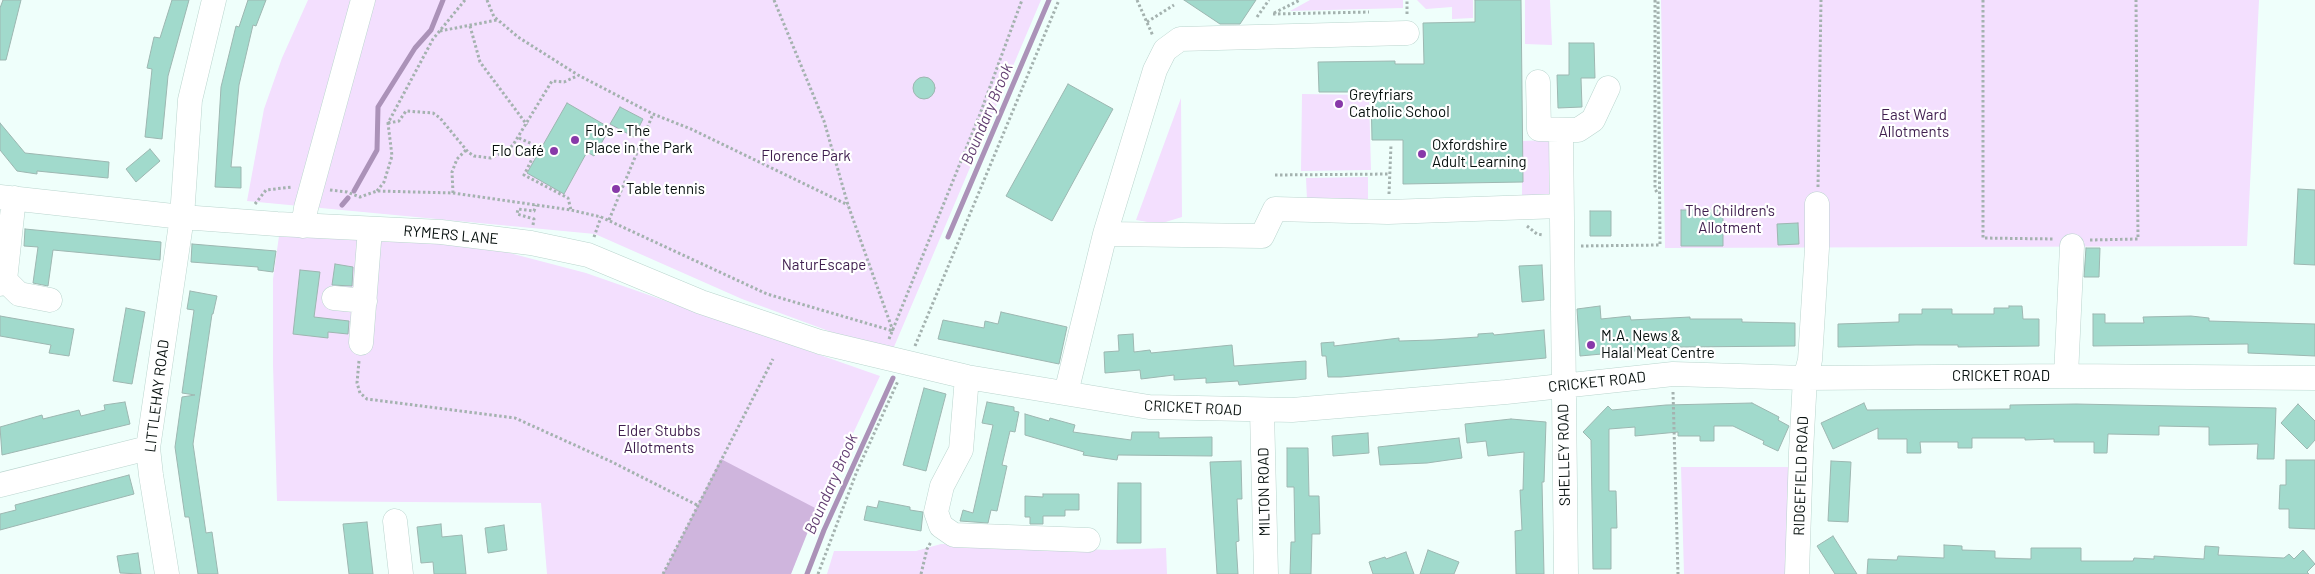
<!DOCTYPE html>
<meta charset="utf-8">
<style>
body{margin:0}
canvas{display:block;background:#effffb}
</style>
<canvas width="2315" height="574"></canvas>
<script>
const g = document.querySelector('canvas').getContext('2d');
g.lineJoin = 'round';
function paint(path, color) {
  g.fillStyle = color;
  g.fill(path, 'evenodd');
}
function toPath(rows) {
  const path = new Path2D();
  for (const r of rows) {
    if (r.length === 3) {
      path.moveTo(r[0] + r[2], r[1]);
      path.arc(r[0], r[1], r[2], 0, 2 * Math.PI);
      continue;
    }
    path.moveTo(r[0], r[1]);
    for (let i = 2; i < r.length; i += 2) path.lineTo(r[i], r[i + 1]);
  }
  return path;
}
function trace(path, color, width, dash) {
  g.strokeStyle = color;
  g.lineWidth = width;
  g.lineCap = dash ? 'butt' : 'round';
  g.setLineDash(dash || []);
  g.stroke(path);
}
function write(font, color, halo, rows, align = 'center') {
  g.font = font + ' Barlow,sans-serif';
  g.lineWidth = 4.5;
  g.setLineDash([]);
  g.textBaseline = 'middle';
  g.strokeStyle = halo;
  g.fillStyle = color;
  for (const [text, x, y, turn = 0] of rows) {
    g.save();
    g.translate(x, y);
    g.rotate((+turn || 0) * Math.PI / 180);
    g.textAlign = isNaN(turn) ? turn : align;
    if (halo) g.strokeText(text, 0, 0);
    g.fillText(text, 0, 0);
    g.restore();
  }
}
paint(toPath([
 [308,0,1041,0,891,354,742,299,595,234,247,201,264,109,282,58],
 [1310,0,1403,0,1403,8,1290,11],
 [1417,0,1473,0,1473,18,1452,19,1452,7,1426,9],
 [1525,0,1550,0,1552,45,1525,44],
 [1661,0,2259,0,2247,246,1665,248],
 [1302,94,1369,95,1371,170,1301,171],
 [1181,98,1182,217,1159,224,1136,220],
 [1547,140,1551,143,1552,195,1522,205,1522,141],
 [1368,177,1368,200,1307,200,1306,178],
 [279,236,479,245,586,273,880,376,804,538,791,574,547,574,541,503,277,501,273,365,273,279],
 [1681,467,1792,467,1787,574,1684,574],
 [941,544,1110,550,1166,548,1167,574,827,574,834,551,916,551]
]), '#f3dffe');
paint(toPath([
 [721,459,817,509,791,574,663,574]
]), '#cfb5dd');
trace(toPath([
 [354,191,377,150,378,107,415,48,431,30,443,0],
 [342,205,348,198],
 [948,237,1049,0],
 [807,574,824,530,893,378]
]), '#ab92b8', 5);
const building = toPath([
 [3,0,21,0,6,60,0,60,0,8,3,0],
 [172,0,189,0,168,76,162,139,145,137,152,69,147,68,154,37,160,38,172,0],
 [248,0,266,0,256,26,253,25,239,85,231,167,241,167,241,188,215,187,221,87,236,26,239,27,248,0],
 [1184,0,1256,0,1240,24,1220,24,1184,0],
 [1475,0,1521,0,1523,182,1403,184,1403,140,1372,140,1371,92,1319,92,1318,62,1395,61,1395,64,1424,64,1423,23,1475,22,1475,0],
 [1569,43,1594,43,1595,78,1581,78,1582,107,1558,108,1557,75,1569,75,1569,43],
 [924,88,11],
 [1068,84,1113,109,1052,221,1006,196,1068,84],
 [567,103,610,128,594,156,587,152,564,194,527,173,567,103],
 [620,107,643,119,634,137,610,124,620,107],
 [0,123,25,153,109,162,108,178,37,171,37,174,17,171,0,150,0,123],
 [150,149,160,161,136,182,126,169,150,149],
 [2298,189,2315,190,2315,265,2294,264,2298,189],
 [1681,210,1723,210,1723,246,1681,246,1681,210],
 [1590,211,1611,211,1611,236,1590,236,1590,211],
 [1798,223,1799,244,1778,245,1777,224,1798,223],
 [25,229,161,242,160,260,53,250,48,286,33,283,38,247,24,246,25,229],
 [192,244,276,251,273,272,258,270,258,267,191,262,192,244],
 [2086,248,2100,248,2099,277,2084,277,2086,248],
 [335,264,353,267,352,286,332,285,335,264],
 [1542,265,1544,300,1522,302,1519,266,1542,265],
 [300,270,320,272,314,317,349,321,348,334,328,332,328,338,293,334,300,270],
 [190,291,217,296,213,314,212,314,193,444,206,533,212,532,218,574,198,574,189,517,185,517,175,447,182,397,195,395,182,393,194,310,187,309,190,291],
 [1600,306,1601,319,1630,316,1631,320,1690,317,1690,319,1742,319,1742,322,1795,323,1795,346,1678,347,1580,356,1577,309,1600,306],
 [2009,306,2022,306,2023,319,2039,319,2039,346,1958,347,1958,345,1916,345,1838,347,1838,324,1899,322,1899,314,1922,314,1922,309,1952,309,1952,314,1994,314,1994,308,2009,308,2009,306],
 [126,308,145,312,132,384,113,381,126,308],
 [1001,312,1067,327,1059,364,938,339,943,320,984,328,985,321,998,324,1001,312],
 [2093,314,2105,314,2105,323,2144,323,2143,317,2191,316,2209,318,2209,321,2315,324,2315,356,2248,353,2248,344,2093,346,2093,314],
 [0,316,74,329,69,356,49,353,51,345,0,336,0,316],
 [1544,330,1546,358,1341,377,1328,377,1326,356,1322,356,1321,343,1334,342,1334,346,1399,338,1399,341,1433,340,1478,337,1478,334,1493,333,1494,335,1544,330],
 [1133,334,1134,352,1150,350,1151,353,1232,345,1234,366,1306,361,1306,379,1239,385,1238,381,1206,383,1206,378,1174,380,1174,375,1141,379,1140,370,1105,373,1104,352,1119,351,1118,335,1133,334],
 [924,388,946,394,926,471,903,465,924,388],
 [125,402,130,424,2,455,0,427,42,415,43,419,79,410,81,416,105,410,104,405,125,402],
 [987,402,1014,407,1014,411,1019,412,1015,432,1010,431,1002,465,1007,466,997,511,991,510,988,523,960,521,963,510,973,513,993,425,982,423,987,402],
 [1752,403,1779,417,1778,420,1789,426,1778,451,1763,444,1764,441,1733,426,1714,426,1714,441,1700,441,1700,436,1678,436,1678,432,1635,436,1635,427,1609,429,1609,491,1616,491,1617,528,1611,528,1611,569,1593,569,1591,440,1583,432,1608,406,1612,410,1666,405,1752,403],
 [1864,403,1867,410,2010,409,2010,405,2076,404,2276,408,2274,459,2257,459,2258,444,2209,445,2209,427,2159,426,2159,435,2108,434,2107,453,2094,453,2094,442,2054,442,2054,439,2025,440,2025,438,1972,438,1972,448,1958,448,1958,442,1920,442,1921,453,1907,453,1907,439,1878,439,1878,428,1833,449,1821,423,1864,403],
 [2298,404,2315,421,2315,440,2307,449,2281,423,2298,404],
 [1025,414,1049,421,1050,418,1075,425,1073,432,1131,440,1132,432,1159,432,1159,438,1212,437,1212,456,1118,455,1117,460,1083,455,1084,452,1025,435,1025,414],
 [1511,419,1546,422,1544,482,1542,482,1544,574,1516,574,1515,531,1522,530,1520,490,1523,490,1524,452,1488,456,1486,441,1467,443,1465,424,1511,419],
 [1368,433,1369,453,1333,456,1332,436,1368,433],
 [1459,438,1462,458,1427,463,1380,465,1378,447,1459,438],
 [1287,448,1308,448,1309,496,1319,496,1320,534,1312,534,1311,574,1290,574,1291,542,1295,542,1294,487,1287,487,1287,448],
 [2286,460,2315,460,2315,529,2289,528,2289,509,2279,509,2280,485,2286,485,2286,460],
 [1241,461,1242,499,1237,499,1239,541,1236,542,1238,574,1217,574,1210,462,1241,461],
 [1831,461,1851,462,1848,522,1828,521,1831,461],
 [129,475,134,494,0,530,0,514,16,510,15,505,129,475],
 [1118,483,1141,483,1141,543,1117,543,1118,483],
 [1043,494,1079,494,1079,510,1065,510,1065,516,1043,516,1043,524,1030,524,1030,517,1025,517,1025,496,1043,497,1043,494],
 [879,501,910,507,910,510,923,512,921,531,864,520,867,506,877,508,879,501],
 [367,522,373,574,349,574,343,524,367,522],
 [441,524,442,537,462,535,466,574,434,574,433,562,421,563,417,527,441,524],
 [504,525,507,550,488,553,485,528,504,525],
 [1833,536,1857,574,1835,574,1817,546,1833,536],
 [1944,545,1962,546,1962,550,1995,551,1995,558,2031,559,2031,548,2081,548,2081,561,2133,561,2134,558,2154,559,2154,556,2204,559,2205,546,2219,547,2218,555,2284,558,2289,554,2294,559,2303,550,2315,564,2307,572,2309,574,1867,574,1868,559,1897,560,1898,556,1944,558,1944,545],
 [1428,550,1459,562,1454,574,1420,574,1428,550],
 [1406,552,1414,574,1373,574,1369,562,1385,557,1386,559,1406,552],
 [138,553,141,574,120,573,117,556,138,553]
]);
paint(building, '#a1dacc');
trace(building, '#9db7b1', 1);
const minor = toPath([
 [1538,82,1539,129,1578,130,1593,120,1608,88],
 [1561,130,1566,574],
 [0,197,182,217,277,224,441,232,531,243,588,255,701,302,820,342,967,377,1149,407,1292,410,1506,392,1673,374,1805,378,2066,376,2315,378],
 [303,226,306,208,363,0],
 [1105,234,1155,70,1165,50,1180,39,1407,33],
 [5,280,14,198],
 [0,284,5,280,19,294,50,300],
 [334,298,365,301],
 [361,343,370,229],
 [2066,376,2072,246],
 [967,377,961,450,942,486,936,512,941,526,954,535,1088,540],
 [1066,393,1105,234,1262,236,1275,209,1388,212,1561,206],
 [1262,411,1266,574],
 [0,485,148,448],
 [395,521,401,574],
 [167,574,151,475,148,448,182,217,190,100,214,0],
 [1797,574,1801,452,1805,378,1810,360,1817,248,1817,204]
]);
trace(minor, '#bad5ce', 25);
trace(toPath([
 [487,0,494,17,498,20,518,37,578,75,653,114,691,129,848,205],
 [774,0,824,121,848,205,893,331],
 [1137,0,1153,36],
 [1655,0,1655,189,1658,194],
 [1983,0,1983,238,2054,239],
 [1274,13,1300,0],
 [1273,14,1369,12],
 [1407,14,1407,0],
 [1257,17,1269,0],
 [1147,22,1174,5],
 [470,26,480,62,527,125],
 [440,31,497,20],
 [388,123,399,121,406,111,433,113,440,118,468,152,474,156,491,158,506,151,513,145,552,81,564,82,577,76],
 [519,138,541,148],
 [538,147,524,175,568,198,571,210],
 [1275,175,1390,174],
 [1818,187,1821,0],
 [330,190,347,192,360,197,377,191,453,193,571,210,601,217,767,294,893,331],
 [377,191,384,182,392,156,388,123,433,39,465,0],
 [453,193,452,172,457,159,466,150],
 [1389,194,1391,145],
 [255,204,266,190,292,187],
 [609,220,653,114],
 [533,225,534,219,517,214,518,209,534,211,536,205],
 [1527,226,1537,234,1543,235],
 [594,237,601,217],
 [2090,240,2138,239,2136,0],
 [1581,246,1660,245,1658,0],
 [889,339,980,114,1022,0],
 [915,346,1059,0],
 [359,361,357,383,360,393,367,399,515,418,610,461,697,505],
 [1673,392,1678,574],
 [663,574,773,359],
 [818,574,857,471,898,381],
 [921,574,927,549,931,542]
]), '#a4b2af', 3, [2.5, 2.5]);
trace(minor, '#fff', 24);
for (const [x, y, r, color] of [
 [1339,104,5,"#8839a9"],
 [575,140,5,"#8839a9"],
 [554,151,5,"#8839a9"],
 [1422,154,5,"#8839a9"],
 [616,189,5,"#8839a9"],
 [1591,345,5,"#8839a9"]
]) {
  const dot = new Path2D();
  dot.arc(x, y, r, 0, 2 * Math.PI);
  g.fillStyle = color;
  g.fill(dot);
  trace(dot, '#fff', 2);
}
write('15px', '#060f0d', '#fff', [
 ["Greyfriars",1349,95],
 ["Catholic School",1349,112],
 ["Flo's - The",585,131],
 ["Place in the Park",585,148],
 ["Oxfordshire",1432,145],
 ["Adult Learning",1432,162],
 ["Flo Café",544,151,"right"],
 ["Table tennis",626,189],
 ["M.A. News &",1601,336],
 ["Halal Meat Centre",1601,353]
], 'left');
write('15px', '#3f1e4e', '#fff', [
 ["East Ward",1914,115],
 ["Allotments",1914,132],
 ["Florence Park",806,156],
 ["The Children's",1730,211],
 ["Allotment",1730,228],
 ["NaturEscape",824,265],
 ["Elder Stubbs",659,431],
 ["Allotments",659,448]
]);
write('15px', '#060f0d', '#fff', [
 ["RYMERS LANE",451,235,5],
 ["CRICKET ROAD",2001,376],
 ["CRICKET ROAD",1597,382,-6],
 ["LITTLEHAY ROAD",157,396,-83],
 ["CRICKET ROAD",1193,408,3],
 ["SHELLEY ROAD",1564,455,-91],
 ["RIDGEFIELD ROAD",1801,476,-88],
 ["MILTON ROAD",1264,492,-91]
]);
write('italic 16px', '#613e71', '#fff', [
 ["Boundary Brook",987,114,-67],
 ["Boundary Brook",831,484,-66]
]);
</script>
